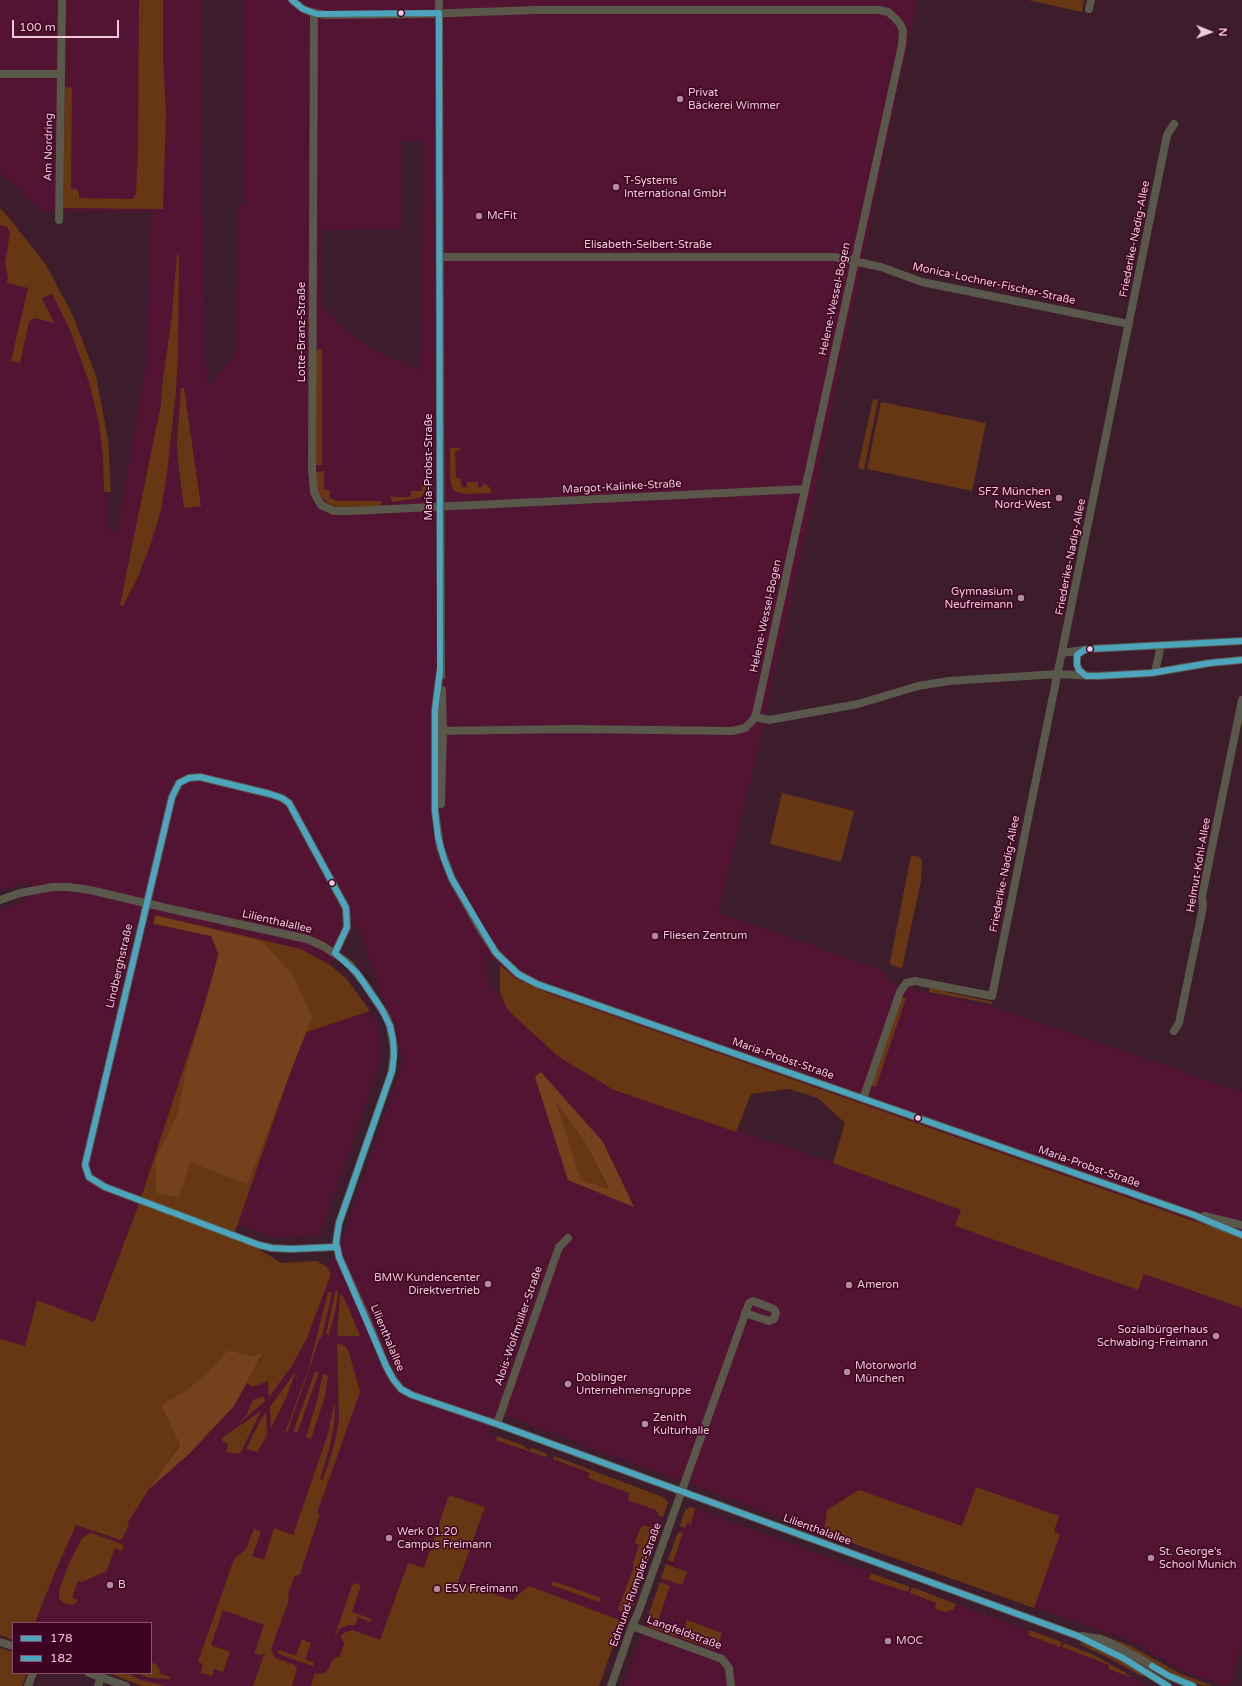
<!DOCTYPE html>
<meta charset="utf-8">
<style>
body{margin:0}
#map{position:relative;width:1242px;height:1686px;overflow:hidden;background:#3d1c2c;font-family:"Varela Round",sans-serif}
canvas{display:block}
.legend{position:absolute;left:12px;top:1622px;width:140px;height:52px;box-sizing:border-box;background:#3e0322;border:1px solid #85526a;margin:0;padding:5px 7px;list-style:none;font-size:12px;color:#f0c9d7}
.legend li{display:flex;align-items:center;gap:8px;height:20px}
.legend b{width:20px;border:1px solid #85526a}
.north{position:absolute;left:1190px;top:12px;width:40px;height:40px;-webkit-text-stroke:3px #3e0322;paint-order:stroke;rotate:91deg;font-size:11px;font-weight:700;line-height:16px;text-align:center;color:#f0c9d7}
.north::after{content:'';display:block;margin:auto;width:14px;height:18px;background:#f0c9d7;clip-path:polygon(50% 0,100% 100%,50% 72%,0 100%)}
.scale{position:absolute;left:12px;top:20px;width:107px;height:18px;box-sizing:border-box;border:2px solid #f0c9d7;border-top:0;padding-left:5px;font-size:12px;line-height:14px;white-space:nowrap;color:#f0c9d7;-webkit-text-stroke:3px #3e0322;paint-order:stroke}
</style>
<div id="map">
<canvas width="1242" height="1686"></canvas>
<ul class="legend">
<li><b style="height:5px;background:#4da4bd"></b>178</li>
<li><b style="height:5px;background:#4da4bd"></b>182</li>
</ul>
<div class="north">N</div>
<div class="scale">100 m</div>
</div>
<script>
const g = document.querySelector('canvas').getContext('2d');
g.lineJoin = 'round';
function paint(path, color) {
  g.fillStyle = color;
  g.fill(path, 'evenodd');
}
function toPath(rows) {
  const path = new Path2D();
  for (const r of rows) {
    path.moveTo(r[0], r[1]);
    for (let i = 2; i < r.length; i += 2) path.lineTo(r[i], r[i + 1]);
  }
  return path;
}
function trace(path, color, width, dash) {
  g.strokeStyle = color;
  g.lineWidth = width;
  g.lineCap = dash ? 'butt' : 'round';
  g.setLineDash(dash || []);
  g.stroke(path);
}
function write(font, color, halo, rows, align = 'center') {
  g.font = font + ' "Varela Round",sans-serif';
  g.lineWidth = 3;
  g.setLineDash([]);
  g.textBaseline = 'middle';
  g.strokeStyle = halo;
  g.fillStyle = color;
  for (const [text, x, y, turn = 0] of rows) {
    g.save();
    g.translate(x, y);
    g.rotate((+turn || 0) * Math.PI / 180);
    g.textAlign = isNaN(turn) ? turn : align;
    if (halo) g.strokeText(text, 0, 0);
    g.fillText(text, 0, 0);
    g.restore();
  }
}
paint(toPath([
 [0,0,152,0,147,212,42,211,0,172],
 [156,0,201,0,203,267,207,386,236,354,238,204,244,204,244,0,917,0,814,496,754,766,718,913,880,969,894,985,996,1008,1242,1092,1242,1238,548,993,515,978,500,965,485,955,489,982,514,1016,614,1090,833,1163,961,1210,1242,1308,1242,1640,1232,1682,1227,1685,1223,1685,1199,1677,1184,1671,1129,1640,889,1557,596,1450,497,1412,489,1436,663,1497,669,1501,627,1623,529,1586,512,1600,458,1582,485,1508,449,1495,424,1569,408,1563,377,1650,364,1646,351,1686,141,1686,106,1673,151,1673,151,1623,36,1623,36,1620,55,1572,76,1525,120,1540,129,1525,127,1524,149,1489,210,1419,253,1356,263,1353,317,1261,328,1267,342,1239,404,1060,357,923,330,965,301,949,155,915,154,924,211,936,218,953,212,982,140,1201,93,1322,37,1300,25,1347,0,1339,0,909,25,902,31,881,0,890,0,208,61,295,108,439,110,492,109,529,117,531,145,371,148,316],
 [402,141,424,142,420,370,386,356,352,336,321,306,321,230,401,229],
 [181,388,184,388,201,505,184,509,178,462,177,443],
 [370,1011,378,1025,382,1057,320,1235,276,1238,238,1224,304,1032],
 [692,1509,696,1509,1063,1643,1112,1665,1147,1686,623,1686,685,1515]
]), '#531332');
paint(toPath([
 [139,0,163,0,163,59,166,113,163,209,63,208,65,87,72,88,71,189,76,189,79,192,79,198,133,199,136,194,138,148],
 [1028,0,1084,0,1082,12],
 [0,208,10,219,46,265,73,316,96,376,108,439,111,492,104,492,103,456,99,423,89,382,69,327,52,294,42,298,54,323,34,318,29,322,20,363,11,361,28,288,7,283,8,277,5,264,10,233,7,227,0,225],
 [177,255,179,255,178,354,176,391,167,473,161,510,151,543,138,577,123,606,120,605,161,404,162,387,172,315],
 [317,349,322,349,322,465,316,465,316,353],
 [181,388,184,388,201,506,184,508,178,462,177,443],
 [873,399,878,400,864,470,858,468],
 [881,402,986,423,972,491,867,469],
 [450,448,460,448,461,450,455,451,456,478,460,478,462,487,467,487,467,482,478,482,478,487,483,487,483,482,491,489,491,493,464,494,455,491,452,488,450,477],
 [324,471,324,490,330,490,330,498,336,501,381,501,381,507,338,508,328,503,320,495,316,486,316,472],
 [422,484,427,484,427,487,422,496,419,498,392,502,390,497,411,497,411,491,422,491],
 [782,793,854,811,841,862,770,844],
 [911,855,920,857,920,859,922,859,921,881,902,968,891,965,890,962],
 [155,915,301,949,330,965,346,978,370,1011,304,1033,234,1235,282,1263,317,1261,327,1267,331,1274,307,1338,291,1367,269,1397,268,1381,253,1387,247,1383,263,1354,253,1356,228,1350,209,1371,188,1389,161,1405,180,1444,149,1489,127,1524,129,1525,123,1537,120,1540,76,1525,55,1572,36,1620,36,1623,13,1623,13,1640,0,1635,0,1339,25,1346,37,1300,94,1322,140,1201,212,982,218,954,211,936,153,924],
 [500,965,515,978,548,993,1242,1238,1242,1308,1144,1274,1138,1290,955,1226,961,1210,833,1163,845,1123,818,1098,789,1089,751,1094,736,1132,614,1090,559,1057,514,1016,506,1007,500,992],
 [930,987,946,990,946,992,993,1002,992,1004,929,992],
 [902,997,906,998,876,1087,871,1085],
 [555,1102,583,1139,609,1190,581,1180],
 [336,1289,338,1292,336,1307,329,1335,327,1335,326,1334],
 [328,1292,332,1293,322,1336,319,1340,288,1430,285,1433,309,1367],
 [341,1293,348,1307,360,1336,337,1336,340,1295],
 [337,1343,343,1345,348,1349,360,1392,317,1513,320,1514,300,1574,294,1577,288,1594,289,1600,271,1649,275,1658,295,1665,297,1669,292,1686,253,1686,265,1652,262,1655,254,1654,264,1625,223,1610,211,1645,230,1652,223,1672,214,1669,212,1676,201,1673,203,1664,198,1662,234,1559,246,1549,254,1529,261,1532,252,1556,264,1560,274,1528,293,1535,328,1434,334,1404,335,1404,334,1425,330,1446,320,1479,323,1480,335,1442,339,1419],
 [296,1371,286,1398,271,1428,270,1407],
 [315,1372,319,1372,297,1433,293,1432],
 [323,1374,327,1375,328,1377,325,1396,311,1439,306,1437,316,1404],
 [263,1396,265,1401,236,1426,247,1414,253,1400],
 [261,1411,240,1454,225,1452,228,1448,227,1443,222,1441,222,1438],
 [266,1412,267,1435,257,1452,246,1449,261,1419],
 [497,1436,525,1446,525,1448,531,1450,532,1448,547,1454,546,1457,496,1440],
 [554,1456,663,1497,668,1502,663,1517,659,1516,656,1510,628,1500,629,1493,588,1478,590,1473,553,1459],
 [976,1487,1059,1516,1054,1531,1060,1535,1034,1608,824,1533,827,1510,859,1490,962,1526],
 [449,1495,485,1507,458,1582,512,1600,529,1586,622,1621,599,1686,311,1686,315,1673,321,1674,327,1671,333,1659,340,1656,344,1644,341,1636,344,1633,352,1630,380,1640,408,1563,424,1568],
 [691,1507,695,1508,691,1524,687,1523,685,1528,680,1526,685,1510],
 [642,1526,646,1526,654,1528,654,1526,661,1526,629,1614,618,1610,633,1569,633,1563,639,1545,636,1544,635,1541],
 [678,1532,683,1533,673,1562,668,1560],
 [92,1533,124,1545,122,1551,115,1548,107,1571,82,1582,78,1581,72,1597,78,1600,76,1603,72,1605,62,1602,59,1598,59,1591,69,1563,82,1538,88,1534],
 [666,1564,687,1572,682,1585,661,1578],
 [871,1573,910,1587,908,1592,869,1579],
 [553,1581,601,1598,599,1602,551,1585],
 [660,1582,670,1586,658,1620,648,1616],
 [353,1583,361,1585,352,1612,372,1619,371,1622,358,1617,355,1625,349,1625,339,1629,334,1638],
 [912,1587,956,1604,954,1609,946,1612,938,1610,935,1608,936,1603,910,1593],
 [687,1620,722,1633,716,1650,681,1638],
 [653,1621,680,1631,678,1637,650,1627],
 [1029,1630,1062,1642,1060,1647,1028,1635],
 [1097,1633,1131,1646,1181,1674,1213,1686,1200,1685,1178,1676,1128,1648,1099,1636],
 [302,1639,311,1643,305,1659,314,1663,313,1666,281,1655,278,1652,278,1650,296,1656],
 [1064,1643,1094,1655,1131,1676,1131,1677,1108,1669,1109,1665,1062,1647],
 [1082,1643,1110,1655,1142,1673,1143,1677,1111,1659,1079,1644],
 [0,1648,13,1652,13,1673,27,1673,22,1686,0,1686],
 [151,1662,157,1665,157,1667,160,1669,159,1673,170,1677,170,1679,150,1678,135,1673,151,1673],
 [108,1673,127,1673,141,1680,166,1686,142,1686]
]), '#673714');
paint(toPath([
 [156,916,261,941,293,975,312,1017,247,1184,205,1168,191,1161,179,1197,156,1193,156,1158,177,1116,187,1067,219,953,211,936,154,923],
 [541,1072,603,1142,634,1207,568,1180,535,1077],
 [556,1103,583,1139,609,1189,581,1180],
 [228,1350,253,1356,263,1353,234,1406,188,1455,149,1489,180,1445,161,1405,188,1389,209,1371]
]), '#74411d');
trace(toPath([
 [292,0,303,9,311,12,325,15,421,14,536,10,879,10,888,12,895,18,900,24,903,31,902,45,756,714,753,720,745,728,732,731,573,729,435,731],
 [439,0,441,676],
 [1089,9,1091,0],
 [314,13,312,469,314,492,321,505,334,511,351,511,805,489],
 [0,74,61,74,62,0],
 [59,220,61,74],
 [441,257,835,257,881,267,922,282,1129,324],
 [1084,650,1077,655,1077,665,1079,670,1086,676],
 [1062,653,1089,649,1242,641],
 [440,671,435,710,435,811,440,847,452,879,481,930,496,953,518,974,537,984,1194,1215,1216,1225,1242,1235],
 [1155,672,1161,645],
 [755,717,769,720,858,704,918,686,949,681,1058,674,1097,676,1151,673,1210,663,1242,660],
 [441,804,443,731,442,690],
 [0,900,20,893,53,887],
 [171,909,307,939,323,946,344,960,350,965,365,984,386,1016,390,1026,394,1048,392,1071,339,1223,336,1242,339,1257,365,1315,386,1366,393,1379,401,1389,412,1395,497,1424,1078,1636,1123,1658,1168,1686],
 [335,953,347,927,346,908,289,803,282,798,270,794,200,777,189,778,179,783,172,797,85,1165,89,1177,105,1187,259,1245,272,1248,291,1249,336,1247],
 [1174,1031,1179,1023,1203,907,1202,896,1242,700],
 [863,1099,900,992,906,983,915,981,992,996,1167,135,1174,124],
 [1204,1216,1242,1225],
 [497,1424,559,1247,568,1238],
 [632,1626,722,1659,729,1668,731,1686],
 [1082,1636,1100,1639,1110,1643,1137,1657,1169,1676,1193,1686],
 [0,1642,13,1646],
 [89,1673,126,1686],
 [28,1686,33,1673],
 [98,1686,101,1677],
 [611,1686,632,1626,638,1613,749,1303,753,1301,774,1309,776,1313,774,1319,769,1321,745,1313]
]), '#5a574b', 8);
trace(toPath([
 [53,887,68,887,90,890,171,909]
]), '#5a574b', 8);
trace(toPath([
 [292,0,303,9,317,14,439,13],
 [439,13,440,671,435,710,435,811,438,837,444,859,452,879,496,953,518,974,537,984,1194,1215,1242,1235],
 [335,953,357,973,381,1008,390,1026,393,1039,394,1056,392,1071,339,1223,336,1242,339,1257,386,1366,393,1379,401,1389,412,1395,497,1424,1078,1636,1123,1658,1168,1686],
 [335,953,347,927,346,908,289,803,282,798,270,794,200,777,189,778,179,783,172,797,85,1165,89,1177,105,1187,259,1245,272,1248,291,1249,336,1247],
 [1152,1666,1169,1676,1193,1686]
]), '#4da4bd', 6);
trace(toPath([
 [1242,641,1089,649,1084,650,1077,655,1077,665,1079,670,1086,676,1097,676,1151,673,1210,663,1242,660]
]), '#4da4bd', 6);
for (const [x, y, r, color] of [
 [401,13,3.5,"#f0c9d7"],
 [680,99,4,"#b18c9b"],
 [616,187,4,"#b18c9b"],
 [479,216,4,"#b18c9b"],
 [1059,498,4,"#b18c9b"],
 [1021,598,4,"#b18c9b"],
 [1090,649,3.5,"#f0c9d7"],
 [332,883,3.5,"#f0c9d7"],
 [655,936,4,"#b18c9b"],
 [918,1118,3.5,"#f0c9d7"],
 [488,1284,4,"#b18c9b"],
 [849,1285,4,"#b18c9b"],
 [1216,1336,4,"#b18c9b"],
 [847,1372,4,"#b18c9b"],
 [568,1384,4,"#b18c9b"],
 [645,1424,4,"#b18c9b"],
 [389,1538,4,"#b18c9b"],
 [1151,1558,4,"#b18c9b"],
 [110,1585,4,"#b18c9b"],
 [437,1589,4,"#b18c9b"],
 [888,1641,4,"#b18c9b"]
]) {
  const dot = new Path2D();
  dot.arc(x, y, r, 0, 2 * Math.PI);
  g.fillStyle = color;
  g.fill(dot);
  trace(dot, '#3e0322', 1.5);
}
write('11px', '#f0c9d7', '#3e0322', [
 ["Privat",688,93],
 ["Bäckerei Wimmer",688,106],
 ["T-Systems",624,181],
 ["International GmbH",624,194],
 ["McFit",487,216],
 ["SFZ München",1051,492,"right"],
 ["Nord-West",1051,505,"right"],
 ["Gymnasium",1013,592,"right"],
 ["Neufreimann",1013,605,"right"],
 ["Fliesen Zentrum",663,936],
 ["BMW Kundencenter",480,1278,"right"],
 ["Direktvertrieb",480,1291,"right"],
 ["Ameron",857,1285],
 ["Sozialbürgerhaus",1208,1330,"right"],
 ["Schwabing-Freimann",1208,1343,"right"],
 ["Motorworld",855,1366],
 ["München",855,1379],
 ["Doblinger",576,1378],
 ["Unternehmensgruppe",576,1391],
 ["Zenith",653,1418],
 ["Kulturhalle",653,1431],
 ["Werk 01.20",397,1532],
 ["Campus Freimann",397,1545],
 ["St. George’s",1159,1552],
 ["School Munich",1159,1565],
 ["B",118,1585],
 ["ESV Freimann",445,1589],
 ["MOC",896,1641]
], 'left');
write('11px', '#f0c9d7', '#3e0322', [
 ["Am Nordring",49,147,-89],
 ["Friederike-Nadig-Allee",1135,239,-79],
 ["Elisabeth-Selbert-Straße",648,245],
 ["Monica-Lochner-Fischer-Straße",994,284,12],
 ["Helene-Wessel-Bogen",835,299,-78],
 ["Lotte-Branz-Straße",302,332,-90],
 ["Maria-Probst-Straße",429,467,-90],
 ["Margot-Kalinke-Straße",622,487,-3],
 ["Friederike-Nadig-Allee",1071,557,-79],
 ["Helene-Wessel-Bogen",766,616,-78],
 ["Helmut-Kohl-Allee",1199,865,-80],
 ["Friederike-Nadig-Allee",1005,874,-79],
 ["Lilienthalallee",277,922,13],
 ["Lindberghstraße",120,966,-77],
 ["Maria-Probst-Straße",783,1059,19],
 ["Maria-Probst-Straße",1089,1167,19],
 ["Alois-Wolfmüller-Straße",519,1326,-71],
 ["Lilienthalallee",387,1338,67],
 ["Lilienthalallee",817,1530,20],
 ["Edmund-Rumpler-Straße",636,1585,-70],
 ["Langfeldstraße",684,1633,20]
]);
</script>
